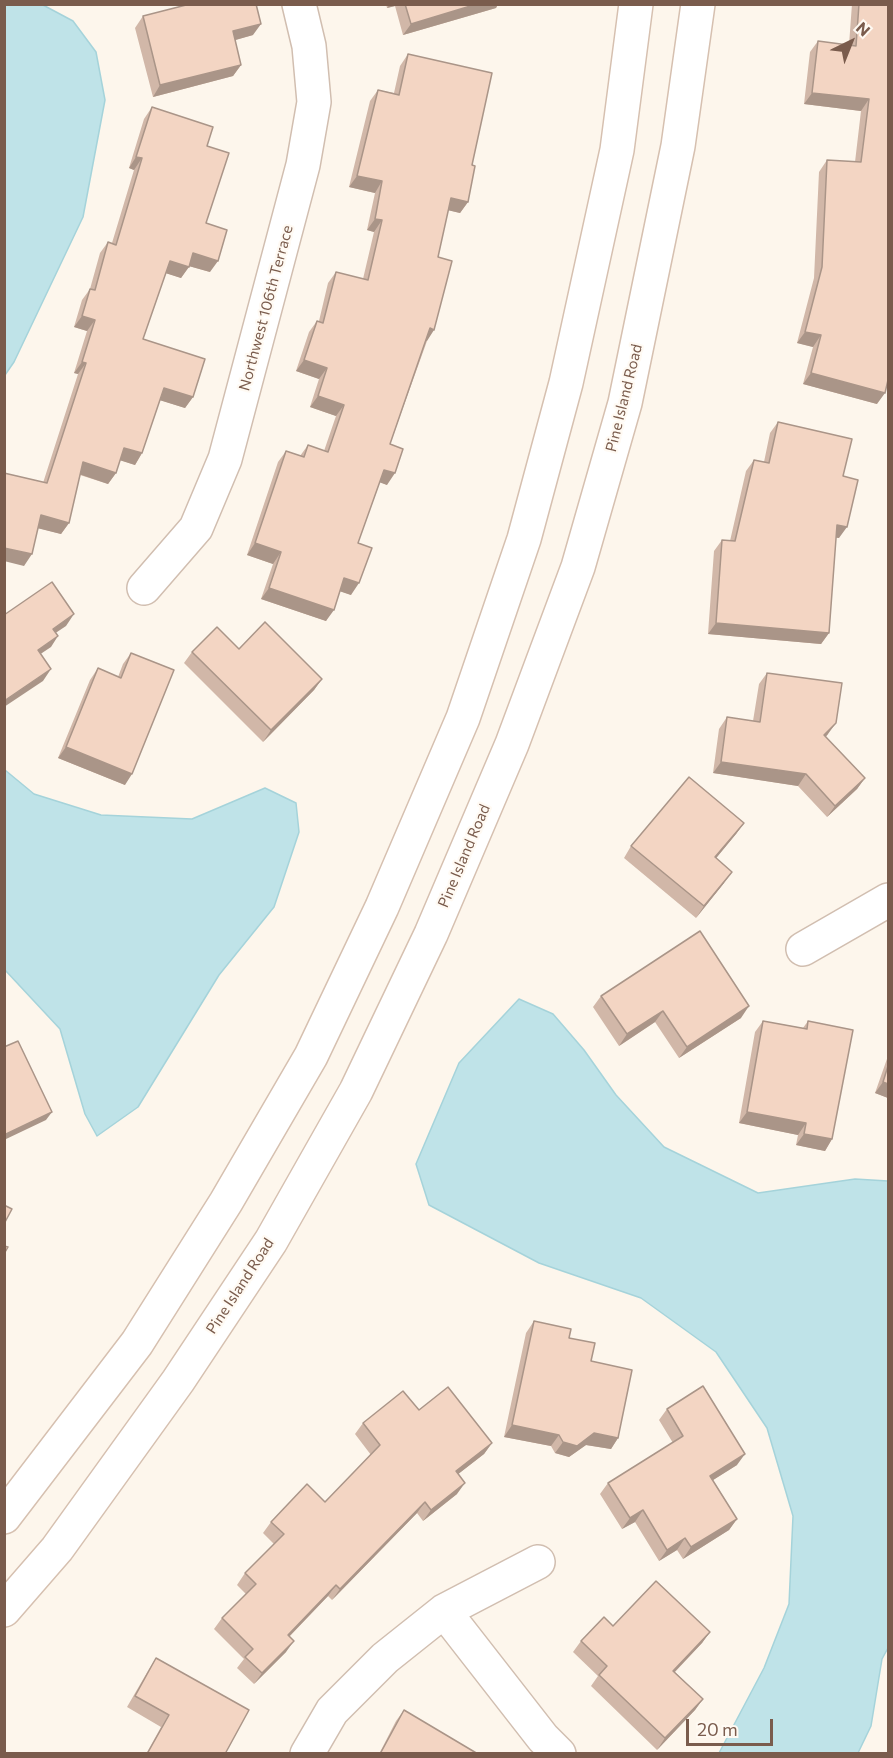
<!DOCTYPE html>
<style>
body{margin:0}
#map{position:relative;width:893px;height:1758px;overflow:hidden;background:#fdf6ec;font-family:Commissioner,sans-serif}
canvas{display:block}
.frame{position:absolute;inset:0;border:6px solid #7a5c4d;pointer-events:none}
.north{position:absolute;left:821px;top:12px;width:60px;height:60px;-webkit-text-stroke:4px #fffaf3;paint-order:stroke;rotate:43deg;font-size:16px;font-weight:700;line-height:24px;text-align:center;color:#7a5c4d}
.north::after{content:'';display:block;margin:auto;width:21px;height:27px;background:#7a5c4d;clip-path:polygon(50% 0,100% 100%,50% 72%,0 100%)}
.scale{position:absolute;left:686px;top:1719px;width:87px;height:27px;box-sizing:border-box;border:3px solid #7a5c4d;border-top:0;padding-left:8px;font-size:18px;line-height:21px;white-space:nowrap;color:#7a5c4d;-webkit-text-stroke:4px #fffaf3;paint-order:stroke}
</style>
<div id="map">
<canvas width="893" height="1758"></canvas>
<div class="frame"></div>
<div class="north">N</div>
<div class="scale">20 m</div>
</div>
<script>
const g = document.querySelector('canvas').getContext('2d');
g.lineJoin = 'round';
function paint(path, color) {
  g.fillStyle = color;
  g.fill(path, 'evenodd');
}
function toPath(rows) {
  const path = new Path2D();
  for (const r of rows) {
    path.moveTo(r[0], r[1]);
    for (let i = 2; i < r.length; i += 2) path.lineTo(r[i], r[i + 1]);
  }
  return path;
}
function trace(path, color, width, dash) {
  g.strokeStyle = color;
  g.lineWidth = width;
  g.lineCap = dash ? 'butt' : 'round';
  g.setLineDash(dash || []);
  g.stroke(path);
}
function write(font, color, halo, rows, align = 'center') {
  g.font = font + ' Commissioner,sans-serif';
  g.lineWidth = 4.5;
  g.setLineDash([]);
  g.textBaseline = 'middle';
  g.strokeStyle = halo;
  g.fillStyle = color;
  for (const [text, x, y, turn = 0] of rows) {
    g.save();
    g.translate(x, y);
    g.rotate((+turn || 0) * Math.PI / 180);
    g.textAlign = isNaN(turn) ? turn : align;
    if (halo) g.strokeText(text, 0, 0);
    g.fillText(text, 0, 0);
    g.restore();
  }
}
const water = toPath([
 [5,4,43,5,73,21,96,52,105,100,83,217,14,362,5,375,5,4],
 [5,770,34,794,101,815,192,819,265,788,296,803,299,832,274,907,219,975,138,1107,97,1136,85,1114,60,1029,5,970,5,770],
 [519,999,553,1014,584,1050,616,1095,664,1147,758,1193,855,1179,888,1181,888,1648,882,1659,871,1726,858,1753,719,1753,764,1668,789,1604,793,1516,767,1428,716,1352,641,1298,539,1263,429,1205,416,1164,459,1063,519,999]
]);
paint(water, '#bfe3e8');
trace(water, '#a5d3da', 1.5);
const street = toPath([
 [144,588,196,528,225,459,303,165,314,102,309,46,299,4],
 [803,949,888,900],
 [444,1611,543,1738,559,1754],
 [307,1754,332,1711,385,1658,444,1611,538,1562]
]);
const secondary = toPath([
 [4,1517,137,1343,226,1202,311,1056,382,907,463,718,524,539,566,383,617,150,636,4],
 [4,1610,57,1549,178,1381,271,1241,356,1091,431,934,512,744,578,567,625,403,678,146,698,4]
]);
trace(street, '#d1beb0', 36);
trace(secondary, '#d6c0b0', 36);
trace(street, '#fff', 33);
trace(secondary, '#fff', 33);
paint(toPath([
 [386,4,498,4,496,8,403,35,395,6,387,8],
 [852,4,888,4,877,404,803,384,813,347,797,343,814,278,819,172,827,160,855,162,861,111,804,104,810,52,818,41,849,45],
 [143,16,253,35,235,40,241,65,233,76,153,97,135,28],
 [408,54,472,165,468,202,460,213,448,210,438,257,427,341,390,444,387,485,380,482,358,543,351,595,340,591,326,621,261,599,273,564,247,555,278,462,286,451,300,456,308,445,324,451,336,416,310,407,319,379,296,371,309,332,317,321,319,321,328,283,336,272,363,279,374,232,367,230,375,193,349,187,370,101,378,90,394,93,400,66],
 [152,107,207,146,206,223,210,272,189,266,181,278,166,273,143,339,193,397,185,408,160,400,142,453,135,465,120,460,116,473,108,484,80,475,69,523,61,534,38,528,24,566,43,483,78,374,74,373,87,331,74,327,82,300,90,289,100,253,108,242,112,243,134,170,129,168,144,119],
 [778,422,843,476,839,538,836,538,829,633,821,644,708,634,714,551,722,540,730,541,746,471,754,460,764,462,770,433],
 [239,649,322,679,314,690,263,742,184,663,192,652],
 [131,653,125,785,58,758,90,680,98,668,118,677,123,664],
 [767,673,828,734,826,737,865,778,857,789,827,817,798,786,713,773,719,729,727,717,753,721,759,684],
 [744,823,736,834,716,858,724,883,696,918,624,858,631,846],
 [601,996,741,1018,679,1058,655,1022,619,1046,593,1007],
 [763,1021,803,1028,808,1021,832,1139,825,1151,796,1145,798,1135,739,1123,755,1032],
 [888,1056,888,1098,875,1093],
 [534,1321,569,1338,591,1361,618,1438,611,1449,586,1445,569,1457,555,1453,551,1446,504,1437,526,1333],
 [667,1409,737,1465,713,1480,737,1519,729,1530,683,1559,677,1550,659,1561,635,1522,622,1529,600,1494,608,1483,673,1443,659,1420],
 [419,1410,492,1443,484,1454,458,1474,457,1494,423,1521,417,1513,332,1600,328,1596,289,1637,286,1652,254,1684,237,1668,244,1659,214,1629,222,1618,246,1594,237,1585,245,1573,274,1544,263,1533,271,1522,325,1502,371,1455,355,1434,363,1423],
 [613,1626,710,1632,702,1643,675,1672,703,1699,695,1710,657,1750,591,1686,598,1676,573,1652,581,1641],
 [156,1658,225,1754,146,1754,161,1727,127,1707,149,1669],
 [404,1710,478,1754,379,1754,396,1721]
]), '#d1b7a8');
paint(toPath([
 [390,4,395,4,395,6,387,8],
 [477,4,498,4,496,8,403,35,411,24],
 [261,24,253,35,225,43,233,31],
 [241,65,233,76,153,97,160,85],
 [812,93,869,99,861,111,804,104],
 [136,157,142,158,134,170,129,168],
 [357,176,382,181,375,193,349,187],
 [451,198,468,202,460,213,443,209],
 [375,219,382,220,374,232,367,230],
 [193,253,218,261,210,272,185,265],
 [170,261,189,267,181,278,162,272],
 [82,316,95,320,87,331,74,327],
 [430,328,434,330,427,341,422,340],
 [805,332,821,335,813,347,797,343],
 [304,360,327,368,319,379,296,371],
 [82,362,86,363,78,374,74,373],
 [811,373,885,393,877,404,803,384],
 [164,388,193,397,185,408,156,399],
 [318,396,344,405,336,416,310,407],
 [124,448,142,453,135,465,116,459],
 [83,462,116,473,108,484,76,473],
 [384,470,395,473,387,485,376,481],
 [41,515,69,523,61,534,33,527],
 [837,525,847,527,839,538,829,536],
 [255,543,281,552,273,564,247,555],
 [4,548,32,554,24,566,4,561],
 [344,578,359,583,351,595,336,590],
 [269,588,334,610,326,621,261,599],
 [74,614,66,626,45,640,53,629],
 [716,623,829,633,821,644,708,634],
 [58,636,51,647,30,661,38,650],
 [51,669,43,681,4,707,4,701],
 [322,679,314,690,263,742,271,730],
 [836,723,828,734,816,746,824,735],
 [66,747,132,774,125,785,58,758],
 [721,762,806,774,798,786,713,773],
 [865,778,857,789,827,817,835,806],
 [744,823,736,834,708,868,715,857],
 [732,872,724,883,696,918,704,906],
 [749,1006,741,1018,679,1058,687,1047],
 [663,1011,655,1022,619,1046,627,1034],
 [883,1082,888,1084,888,1098,875,1093],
 [52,1112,46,1120,4,1140,4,1135],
 [747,1112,806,1123,798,1135,739,1123],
 [804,1134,832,1139,825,1151,796,1145],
 [512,1425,559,1435,551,1446,504,1437],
 [594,1433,618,1438,611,1449,586,1445,569,1457,555,1453,563,1442],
 [492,1443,484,1454,448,1482,456,1471],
 [745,1454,737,1465,702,1487,710,1476],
 [465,1483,457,1494,423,1521,431,1510],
 [425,1502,417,1513,332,1600,340,1589],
 [643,1510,635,1522,622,1529,630,1518],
 [737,1519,729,1530,683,1559,691,1547],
 [685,1538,677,1550,659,1561,667,1550],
 [336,1585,328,1596,280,1646,288,1635],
 [710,1632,702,1643,665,1682,673,1671],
 [294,1641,286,1652,254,1684,262,1673],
 [703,1699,695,1710,657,1750,665,1738]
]), '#aa9588');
const building = toPath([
 [190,4,256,4,261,24,233,31,241,65,160,85,143,16,190,4],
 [405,4,477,4,411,24,405,4],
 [859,4,888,4,888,380,885,393,811,373,821,335,805,332,822,267,827,160,861,162,869,99,812,93,818,41,856,46,859,4],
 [408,54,492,73,472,165,475,166,468,202,451,198,438,257,452,261,434,330,430,328,390,444,403,449,395,473,384,470,358,543,372,548,359,583,344,578,334,610,269,588,281,552,255,543,286,451,304,457,308,445,328,452,344,405,318,396,327,368,304,360,317,321,323,323,336,272,368,280,382,220,375,219,382,181,357,176,378,90,399,95,408,54],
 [152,107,213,127,207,146,229,153,206,223,227,230,218,261,193,253,189,267,170,261,143,339,205,359,193,397,164,388,142,453,124,448,116,473,83,462,69,523,41,515,32,554,4,548,4,473,47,483,86,363,82,362,95,320,82,316,90,289,95,290,108,242,116,245,142,158,136,157,152,107],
 [778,422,852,439,843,476,858,480,847,527,837,525,829,633,716,623,722,540,735,541,754,460,769,463,778,422],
 [52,582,74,614,53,629,58,636,38,650,51,669,4,701,4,615,52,582],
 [265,622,322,679,271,730,192,652,217,627,239,649,265,622],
 [131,653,174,670,132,774,66,747,98,668,121,678,131,653],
 [767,673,842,683,836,723,824,735,865,778,835,806,806,774,721,762,727,717,760,722,767,673],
 [689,777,744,823,715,857,732,872,704,906,631,846,689,777],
 [700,931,749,1006,687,1047,663,1011,627,1034,601,996,700,931],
 [763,1021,807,1029,808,1021,853,1030,832,1139,804,1134,806,1123,747,1112,763,1021],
 [18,1041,52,1112,4,1135,4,1047,18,1041],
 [888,1066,888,1084,883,1082,888,1066],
 [4,1205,12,1209,4,1224,4,1205],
 [4,1246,8,1247,4,1254,4,1246],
 [534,1321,571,1329,569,1338,595,1343,591,1361,632,1370,618,1438,594,1433,577,1446,563,1442,559,1435,512,1425,534,1321],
 [703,1386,745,1454,710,1476,737,1519,691,1547,685,1538,667,1550,643,1510,630,1518,608,1483,683,1436,667,1409,703,1386],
 [448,1387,492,1443,456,1471,465,1483,431,1510,425,1502,340,1589,336,1585,288,1635,294,1641,262,1673,245,1657,253,1649,222,1618,256,1584,245,1573,284,1534,271,1522,307,1484,325,1502,380,1445,363,1423,403,1391,419,1410,448,1387],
 [656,1581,710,1632,673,1671,703,1699,665,1738,599,1675,607,1666,581,1641,604,1617,613,1626,656,1581],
 [156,1658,249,1710,225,1754,147,1754,169,1715,135,1696,156,1658],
 [404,1710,478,1754,380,1754,404,1710]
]);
paint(building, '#f3d5c3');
trace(building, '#aa9588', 1.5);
write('15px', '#7a5c4d', '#fffaf3', [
 ["Northwest 106th Terrace",266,308,-75],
 ["Pine Island Road",624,398,-76],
 ["Pine Island Road",464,856,-67],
 ["Pine Island Road",240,1286,-57]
]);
</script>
